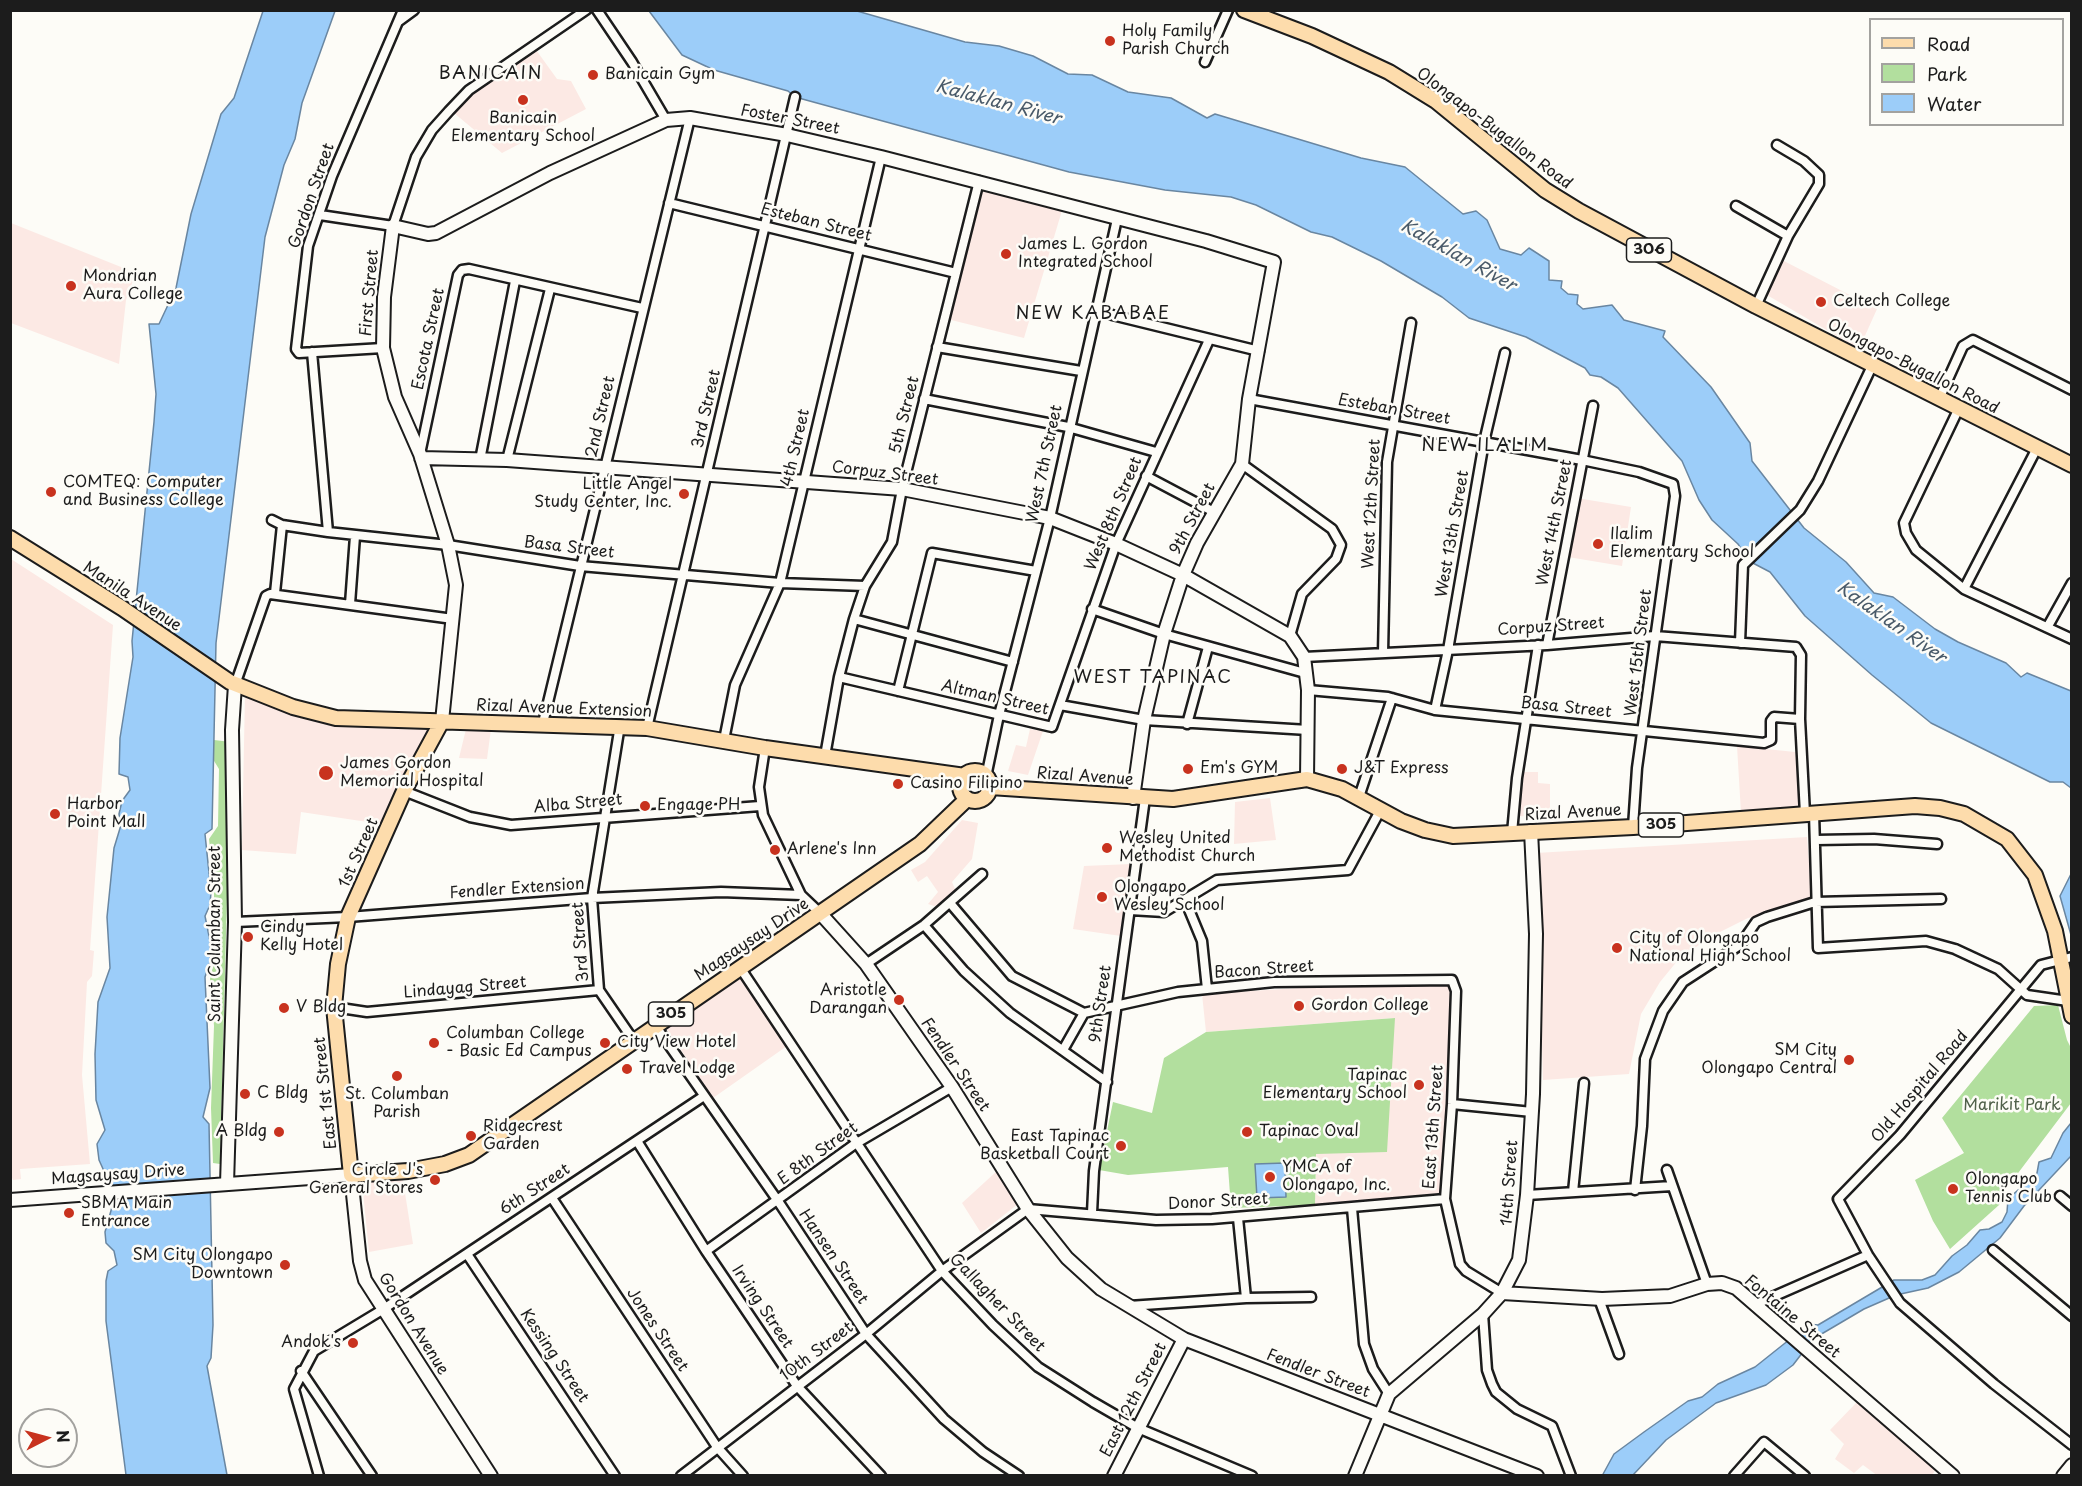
<!DOCTYPE html>
<style>
body{margin:0}
#map{position:relative;width:2082px;height:1486px;overflow:hidden;background:#fdfcf7;font-family:"Playpen Sans",sans-serif}
canvas{display:block}
.frame{position:absolute;inset:0;border:12px solid #1c1c1c;pointer-events:none}
.legend{position:absolute;left:1869px;top:18px;width:195px;height:108px;box-sizing:border-box;background:#fdfcf7;border:2px solid #a3a29f;margin:0;padding:8px 10px;list-style:none;font-size:18px;color:#1c1c1c}
.legend li{display:flex;align-items:center;gap:12px;height:30px}
.legend b{width:30px;border:2px solid #a3a29f}
.north{position:absolute;left:18px;top:1408px;width:60px;height:60px;box-sizing:border-box;background:#fdfcf7;border:2px solid #a3a29f;border-radius:50%;rotate:84deg;font-size:16px;font-weight:700;line-height:24px;text-align:center;color:#1c1c1c}
.north::after{content:'';display:block;margin:auto;width:21px;height:27px;background:#c8321e;clip-path:polygon(50% 0,100% 100%,50% 72%,0 100%)}
</style>
<div id="map">
<canvas width="2082" height="1486"></canvas>
<div class="frame"></div>
<ul class="legend">
<li><b style="height:8px;background:#fddcac"></b>Road</li>
<li><b style="height:16px;background:#b2df9e"></b>Park</li>
<li><b style="height:16px;background:#9ccdf9"></b>Water</li>
</ul>
<div class="north">N</div>
</div>
<script>
const g = document.querySelector('canvas').getContext('2d');
g.lineJoin = 'round';
function paint(path, color) {
  g.fillStyle = color;
  g.fill(path, 'evenodd');
}
function toPath(rows) {
  const path = new Path2D();
  for (const r of rows) {
    if (r.length === 3) {
      path.moveTo(r[0] + r[2], r[1]);
      path.arc(r[0], r[1], r[2], 0, 2 * Math.PI);
      continue;
    }
    path.moveTo(r[0], r[1]);
    for (let i = 2; i < r.length; i += 2) path.lineTo(r[i], r[i + 1]);
  }
  return path;
}
function trace(path, color, width, dash) {
  g.strokeStyle = color;
  g.lineWidth = width;
  g.lineCap = dash ? 'butt' : 'round';
  g.setLineDash(dash || []);
  g.stroke(path);
}
function write(font, color, halo, rows, align = 'center') {
  g.font = font + ' "Playpen Sans",sans-serif';
  g.lineWidth = 5;
  g.setLineDash([]);
  g.textBaseline = 'middle';
  g.strokeStyle = halo;
  g.fillStyle = color;
  for (const [text, x, y, turn = 0] of rows) {
    g.save();
    g.translate(x, y);
    g.rotate((+turn || 0) * Math.PI / 180);
    g.textAlign = isNaN(turn) ? turn : align;
    if (halo) g.strokeText(text, 0, 0);
    g.fillText(text, 0, 0);
    g.restore();
  }
}
paint(toPath([
 [534,47,557,79,571,81,586,109,502,153,454,113,474,91],
 [979,185,1063,207,1024,338,947,319],
 [11,223,136,273,126,300,119,364,11,323],
 [1782,260,1877,309,1859,349,1767,295],
 [1577,498,1631,507,1622,566,1568,557],
 [11,559,113,625,90,950,94,951,92,976,87,982,82,1075,90,1164,20,1169,21,1179,13,1180,10,1173],
 [245,692,271,706,317,719,430,727,381,824,301,812,296,854,242,850],
 [466,729,491,729,487,759,459,758],
 [1030,729,1043,731,1028,775,1008,771,1016,745,1026,747],
 [1737,746,1795,752,1800,808,1741,813],
 [1520,772,1538,772,1538,783,1550,784,1550,817,1516,816],
 [1270,798,1276,840,1234,844,1235,802],
 [962,820,978,823,972,859,952,882,955,889,950,903,934,906,928,904,938,892,927,876,918,882,911,870,925,862],
 [1807,837,1812,902,1748,918,1710,937,1678,960,1660,982,1641,1014,1629,1074,1543,1080,1536,853],
 [1131,864,1121,936,1073,929,1084,866],
 [741,978,787,1046,713,1098,666,1028],
 [1397,982,1451,985,1444,1193,1315,1205,1316,1154,1394,1018,1206,1032,1202,994],
 [997,1171,1018,1204,981,1233,962,1203],
 [403,1180,413,1244,369,1252,362,1182],
 [1857,1402,1937,1468,1932,1475,1878,1476,1863,1465,1854,1473,1835,1459,1844,1444,1830,1430]
]), '#fce9e4');
paint(toPath([
 [214,740,231,742,220,1164,213,1163,211,1108,214,1026,210,978,214,963,210,924,214,911,214,888,209,839,218,826,219,769,211,756],
 [2058,1005,2067,1040,2071,1048,2071,1103,2006,1189,1999,1205,1950,1249,1933,1221,1915,1180,1964,1153,1942,1118,2034,1006],
 [1395,1018,1387,1152,1316,1154,1315,1205,1231,1208,1228,1167,1128,1175,1099,1170,1113,1102,1152,1113,1164,1058,1206,1032]
]), '#b2df9e');
const water = toPath([
 [263,11,335,11,302,103,295,139,284,165,265,237,216,643,212,829,205,834,211,892,210,905,205,916,210,941,210,962,205,977,210,1088,203,1117,209,1124,213,1325,211,1358,207,1366,227,1475,126,1475,106,1321,106,1281,108,1271,117,1265,114,1251,106,1243,105,1232,112,1207,108,1180,99,1160,97,1144,105,1130,96,1100,95,1054,98,1002,110,968,107,917,114,848,121,825,119,814,122,801,130,790,128,777,119,774,120,738,133,657,132,641,154,422,156,394,149,324,159,324,176,288,191,214,221,114,234,98,263,11],
 [649,11,857,11,965,42,999,46,1033,56,1068,74,1092,75,1128,92,1171,98,1207,118,1215,114,1361,158,1405,167,1463,214,1476,211,1487,220,1500,249,1521,255,1529,248,1549,261,1549,280,1562,281,1561,288,1568,294,1578,295,1577,304,1583,309,1612,305,1624,320,1665,331,1663,337,1711,387,1750,443,1752,461,1804,528,1846,562,1874,593,1893,597,1935,629,1958,642,2006,663,2021,677,2027,673,2071,691,2071,788,2063,782,2050,782,1931,723,1872,675,1805,616,1770,572,1749,561,1738,544,1712,520,1699,500,1682,461,1618,388,1601,377,1590,375,1585,368,1526,337,1469,318,1442,297,1381,261,1332,237,1311,232,1256,205,1231,197,1165,190,1069,172,795,97,788,91,714,70,682,55,649,11],
 [2071,874,2072,874,2071,935,2060,896,2071,874],
 [2071,1123,2071,1156,2024,1206,2000,1238,1959,1272,1928,1288,1896,1295,1864,1309,1813,1339,1793,1365,1766,1385,1716,1403,1666,1440,1633,1475,1602,1476,1614,1454,1644,1432,1688,1401,1702,1397,1718,1384,1755,1367,1809,1324,1818,1325,1894,1280,1922,1280,1935,1275,1952,1256,1967,1245,1980,1230,1989,1229,2002,1222,2007,1212,2008,1199,2037,1173,2039,1162,2051,1158,2063,1133,2071,1123],
 [1285,1163,1286,1197,1257,1198,1255,1164,1285,1163]
]);
paint(water, '#9ccdf9');
trace(water, '#6986a1', 1.5);
const street = toPath([
 [597,10,632,62,666,120],
 [399,21,414,10],
 [1205,62,1228,10],
 [669,203,956,273],
 [1736,206,1788,236],
 [320,215,393,226,416,157,432,130,449,111,469,90,586,10],
 [1756,306,1788,236,1819,184,1819,175,1804,161,1777,145],
 [1096,311,1259,351],
 [937,347,1081,371],
 [383,348,299,353,296,349,308,246,332,176,403,10],
 [312,352,328,532],
 [924,399,1068,427,1156,452],
 [1249,399,1582,460,1639,472,1673,484,1675,496,1637,768,1633,827],
 [1939,399,1963,346,1973,340,2072,390],
 [1959,408,1904,523,1906,533,1916,550,1964,589,2072,639],
 [420,454,458,275,462,270,469,269,642,308],
 [480,460,515,281],
 [507,460,550,289],
 [1242,464,1332,529,1341,545,1336,559,1302,594,1290,636],
 [1146,476,1214,512],
 [272,520,282,525,328,532,448,545,580,566,780,583,865,586],
 [1964,589,2037,448],
 [275,593,282,525],
 [350,604,355,536],
 [1092,609,1164,634,1305,673],
 [854,619,1013,662],
 [2048,626,2072,583],
 [1740,643,1743,565,1800,510,1818,481,1872,366],
 [1547,645,1593,406],
 [1383,653,1387,462,1411,323],
 [1304,657,1547,645,1655,636,1796,647,1801,655,1800,719,1805,814],
 [839,677,1052,727,1116,544,1209,340],
 [235,685,266,596,270,594,453,619],
 [1308,690,1388,697,1435,710,1764,743,1771,740,1771,721,1774,717,1800,719],
 [898,691,932,553,1036,571],
 [1060,705,1144,720,1308,730],
 [1435,710,1448,650,1484,442,1505,353],
 [543,723,690,118],
 [1187,724,1208,647],
 [620,725,592,898,599,990,634,1041],
 [647,728,795,97],
 [724,740,735,685,780,583,881,157],
 [765,748,759,787,763,815,801,895,820,913],
 [825,756,839,677,854,619,865,586,892,542,902,489,979,181],
 [986,777,999,715,1050,518,1117,219],
 [404,791,470,817,511,825,760,806],
 [1359,797,1392,698],
 [1814,813,1818,948,1926,941,1955,949,1998,969,2027,995,2068,1001],
 [1512,833,1517,778,1538,645],
 [1816,840,1874,839,1937,844],
 [1185,900,1202,941,1207,989],
 [950,903,1012,976,1084,1013],
 [1130,910,1164,912,1217,880,1348,870,1381,809],
 [235,922,348,917,592,898,721,892,801,895],
 [924,925,964,971,1010,1013,1107,1082],
 [2072,957,2041,965,1900,1135,1838,1199,1868,1255,1900,1303,1994,1384,2072,1445],
 [866,964,924,925,982,874],
 [741,969,942,1271,993,1325,1038,1367,1093,1402,1138,1428,1252,1476],
 [334,1007,367,1012,599,990],
 [655,1025,778,1201,866,1334,944,1419,983,1452,1019,1476],
 [1063,1050,1084,1013,1178,992,1274,982,1452,980,1456,991,1452,1104,1445,1199,1460,1264,1466,1271,1502,1293],
 [1452,1104,1532,1112],
 [637,1141,706,1251,797,1386,881,1476],
 [1667,1170,1707,1284],
 [1635,1190,1642,1126,1645,1059,1663,1011,1683,982,1740,945,1756,922,1767,917,1815,902,1941,899],
 [1573,1192,1584,1083],
 [1527,1195,1672,1186],
 [2060,1196,2072,1206],
 [552,1198,717,1447,743,1476],
 [1352,1208,1364,1344,1373,1369,1389,1394],
 [1092,1213,1094,1171,1145,798],
 [1993,1250,2072,1316],
 [706,1251,855,1144,952,1087],
 [467,1254,615,1476],
 [1246,1298,1311,1297],
 [1599,1299,1619,1354],
 [1754,1305,1868,1255],
 [1129,1306,1246,1298,1238,1218],
 [1483,1314,1487,1370,1492,1384,1496,1392,1517,1409,1552,1426,1571,1476],
 [301,1371,372,1476],
 [319,1476,294,1389,314,1351,382,1310,704,1096],
 [681,1476,866,1334,942,1271,1028,1209,1156,1220,1212,1219,1445,1199],
 [1734,1476,1764,1442,1805,1476]
]);
const secondary = toPath([
 [421,458,507,460,902,489,1050,518,1116,544,1183,575,1290,636,1304,657,1308,690,1307,779],
 [442,721,456,585,448,545,420,454,395,397,383,348,384,297,393,226,428,234,436,233,550,173,666,120,690,118,787,135,881,157,1206,241,1274,262,1249,399,1242,464,1197,543,1183,575,1164,634,1144,720,1133,798],
 [820,913,866,964,952,1087,1028,1209,1067,1258,1101,1289,1184,1339,1537,1476],
 [227,1184,235,922,232,730,235,685],
 [10,1200,351,1175,360,1261,365,1280,491,1476],
 [1502,1293,1602,1299,1670,1296,1707,1284,1722,1283,1736,1288,1953,1476],
 [1114,1476,1184,1339],
 [1355,1476,1389,1394,1483,1314,1502,1293,1519,1260,1527,1195,1533,1094,1536,934,1531,831],
 [2063,1476,2072,1465]
]);
const primary = toPath([
 [1244,10,1312,36,1389,72,1436,101,1545,190,1579,211,1756,306,2072,465],
 [10,538,122,608,230,682,293,707,336,718,647,728,765,748,965,776],
 [442,721,404,791,348,917,338,964,334,1007,351,1175,408,1171,445,1164,469,1155,920,844,967,799],
 [975,786,15],
 [990,787,1173,799,1307,779,1342,789,1401,821,1425,830,1453,836,1633,827,1915,806,1940,808,1964,814,2007,839,2035,875,2055,931,2072,1016]
]);
trace(street, '#1c1c1c', 13);
trace(secondary, '#1c1c1c', 16);
trace(primary, '#1c1c1c', 18);
trace(street, '#fdfcf7', 8);
trace(secondary, '#fdfcf7', 12);
trace(primary, '#fddcac', 14);
for (const [x, y, r, color] of [
 [1110,41,6,"#c8321e"],
 [593,75,6,"#c8321e"],
 [523,100,6,"#c8321e"],
 [1006,254,6,"#c8321e"],
 [71,286,6,"#c8321e"],
 [1821,302,6,"#c8321e"],
 [51,492,6,"#c8321e"],
 [684,494,6,"#c8321e"],
 [1598,544,6,"#c8321e"],
 [1188,769,6,"#c8321e"],
 [1342,769,6,"#c8321e"],
 [326,773,8,"#c8321e"],
 [898,784,6,"#c8321e"],
 [645,806,6,"#c8321e"],
 [55,814,6,"#c8321e"],
 [1107,848,6,"#c8321e"],
 [775,850,6,"#c8321e"],
 [1102,897,6,"#c8321e"],
 [248,937,6,"#c8321e"],
 [1617,948,6,"#c8321e"],
 [899,1000,6,"#c8321e"],
 [1299,1006,6,"#c8321e"],
 [284,1008,6,"#c8321e"],
 [434,1043,6,"#c8321e"],
 [605,1043,6,"#c8321e"],
 [1849,1060,6,"#c8321e"],
 [627,1069,6,"#c8321e"],
 [397,1076,6,"#c8321e"],
 [1419,1085,6,"#c8321e"],
 [245,1094,6,"#c8321e"],
 [279,1132,6,"#c8321e"],
 [1247,1132,6,"#c8321e"],
 [471,1136,6,"#c8321e"],
 [1121,1146,6,"#c8321e"],
 [1270,1177,6,"#c8321e"],
 [435,1180,6,"#c8321e"],
 [1953,1189,6,"#c8321e"],
 [69,1213,6,"#c8321e"],
 [285,1265,6,"#c8321e"],
 [353,1343,6,"#c8321e"]
]) {
  const dot = new Path2D();
  dot.arc(x, y, r, 0, 2 * Math.PI);
  g.fillStyle = color;
  g.fill(dot);
  trace(dot, '#fdfcf7', 2);
}
for (const [x, y, w] of [
 [1649,250,45],
 [1661,825,45],
 [671,1014,45]
]) {
  const box = new Path2D();
  box.roundRect(x - w / 2, y - 12, w, 24, 4.5);
  g.fillStyle = '#fdfcf7';
  g.fill(box);
  trace(box, '#1c1c1c', 1.5);
}
write('bold 15px', '#1c1c1c', null, [
 ["306",1649,250],
 ["305",1661,825],
 ["305",671,1014]
]);
write('16px', '#1c1c1c', '#fdfcf7', [
 ["Holy Family",1122,32],
 ["Parish Church",1122,50],
 ["Banicain Gym",605,75],
 ["Banicain",523,119,"center"],
 ["Elementary School",523,137,"center"],
 ["James L. Gordon",1018,245],
 ["Integrated School",1018,263],
 ["Mondrian",83,277],
 ["Aura College",83,295],
 ["Celtech College",1833,302],
 ["COMTEQ: Computer",63,483],
 ["and Business College",63,501],
 ["Little Angel",672,485,"right"],
 ["Study Center, Inc.",672,503,"right"],
 ["Ilalim",1610,535],
 ["Elementary School",1610,553],
 ["James Gordon",340,764],
 ["Memorial Hospital",340,782],
 ["Em's GYM",1200,769],
 ["J&T Express",1354,769],
 ["Casino Filipino",910,784],
 ["Harbor",67,805],
 ["Point Mall",67,823],
 ["Engage PH",657,806],
 ["Wesley United",1119,839],
 ["Methodist Church",1119,857],
 ["Arlene's Inn",787,850],
 ["Olongapo",1114,888],
 ["Wesley School",1114,906],
 ["Cindy",260,928],
 ["Kelly Hotel",260,946],
 ["City of Olongapo",1629,939],
 ["National High School",1629,957],
 ["Aristotle",887,991,"right"],
 ["Darangan",887,1009,"right"],
 ["Gordon College",1311,1006],
 ["V Bldg",296,1008],
 ["Columban College",446,1034],
 ["- Basic Ed Campus",446,1052],
 ["City View Hotel",617,1043],
 ["SM City",1837,1051,"right"],
 ["Olongapo Central",1837,1069,"right"],
 ["Travel Lodge",639,1069],
 ["Tapinac",1407,1076,"right"],
 ["Elementary School",1407,1094,"right"],
 ["C Bldg",257,1094],
 ["St. Columban",397,1095,"center"],
 ["Parish",397,1113,"center"],
 ["Ridgecrest",483,1127],
 ["Garden",483,1145],
 ["A Bldg",267,1132,"right"],
 ["Tapinac Oval",1259,1132],
 ["East Tapinac",1109,1137,"right"],
 ["Basketball Court",1109,1155,"right"],
 ["YMCA of",1282,1168],
 ["Olongapo, Inc.",1282,1186],
 ["Circle J's",423,1171,"right"],
 ["General Stores",423,1189,"right"],
 ["Olongapo",1965,1180],
 ["Tennis Club",1965,1198],
 ["SBMA Main",81,1204],
 ["Entrance",81,1222],
 ["SM City Olongapo",273,1256,"right"],
 ["Downtown",273,1274,"right"],
 ["Andok's",341,1343,"right"]
], 'left');
write('16px', '#1c1c1c', '#fdfcf7', [
 ["Foster Street",790,120,11],
 ["Olongapo-Bugallon Road",1494,129,37],
 ["Gordon Street",312,196,-71],
 ["Esteban Street",816,223,14],
 ["First Street",370,293,-85],
 ["Escota Street",429,339,-78],
 ["Olongapo-Bugallon Road",1913,367,27],
 ["3rd Street",707,409,-77],
 ["Esteban Street",1394,410,10],
 ["5th Street",905,415,-76],
 ["2nd Street",601,417,-77],
 ["4th Street",796,448,-77],
 ["West 7th Street",1045,464,-78],
 ["Corpuz Street",885,474,7],
 ["West 12th Street",1372,504,-87],
 ["West 8th Street",1114,514,-67],
 ["9th Street",1193,519,-62],
 ["West 14th Street",1555,523,-79],
 ["West 13th Street",1453,534,-80],
 ["Basa Street",569,548,7],
 ["Manila Avenue",132,597,33],
 ["Corpuz Street",1551,627,-4],
 ["West 15th Street",1639,653,-83],
 ["Altman Street",995,698,13],
 ["Basa Street",1566,708,6],
 ["Rizal Avenue Extension",564,709,2],
 ["Rizal Avenue",1085,777,4],
 ["Alba Street",578,804,-5],
 ["Rizal Avenue",1573,813,-3],
 ["1st Street",359,853,-66],
 ["Fendler Extension",517,889,-4],
 ["Saint Columban Street",216,934,-90],
 ["Magsaysay Drive",752,940,-34],
 ["3rd Street",581,942,-94],
 ["Bacon Street",1264,970,-4],
 ["Lindayag Street",465,988,-5],
 ["9th Street",1101,1004,-82],
 ["Fendler Street",955,1065,56],
 ["Old Hospital Road",1920,1087,-50],
 ["East 1st Street",326,1093,-96],
 ["East 13th Street",1434,1127,-86],
 ["E 8th Street",818,1154,-36],
 ["Magsaysay Drive",118,1175,-4],
 ["14th Street",1510,1183,-86],
 ["6th Street",535,1190,-33],
 ["Donor Street",1218,1202,-3],
 ["Hansen Street",833,1257,56],
 ["Gallagher Street",997,1303,46],
 ["Irving Street",762,1307,56],
 ["Fontaine Street",1792,1317,40],
 ["Gordon Avenue",413,1324,58],
 ["Jones Street",657,1330,56],
 ["10th Street",817,1352,-37],
 ["Kessing Street",554,1356,56],
 ["Fendler Street",1318,1374,21],
 ["East 12th Street",1134,1400,-63]
]);
write('16px', '#50604a', '#fdfcf7', [
 ["Marikit Park",2012,1106]
]);
g.letterSpacing = '1.5px';
write('18px', '#1c1c1c', '#fdfcf7', [
 ["BANICAIN",491,74],
 ["NEW KABABAE",1093,314],
 ["NEW ILALIM",1485,446],
 ["WEST TAPINAC",1153,678]
]);
g.letterSpacing = '0px';
write('italic 18px', '#495a69', '#fdfcf7', [
 ["Kalaklan River",998,103,15],
 ["Kalaklan River",1458,256,29],
 ["Kalaklan River",1891,623,35]
]);
</script>
